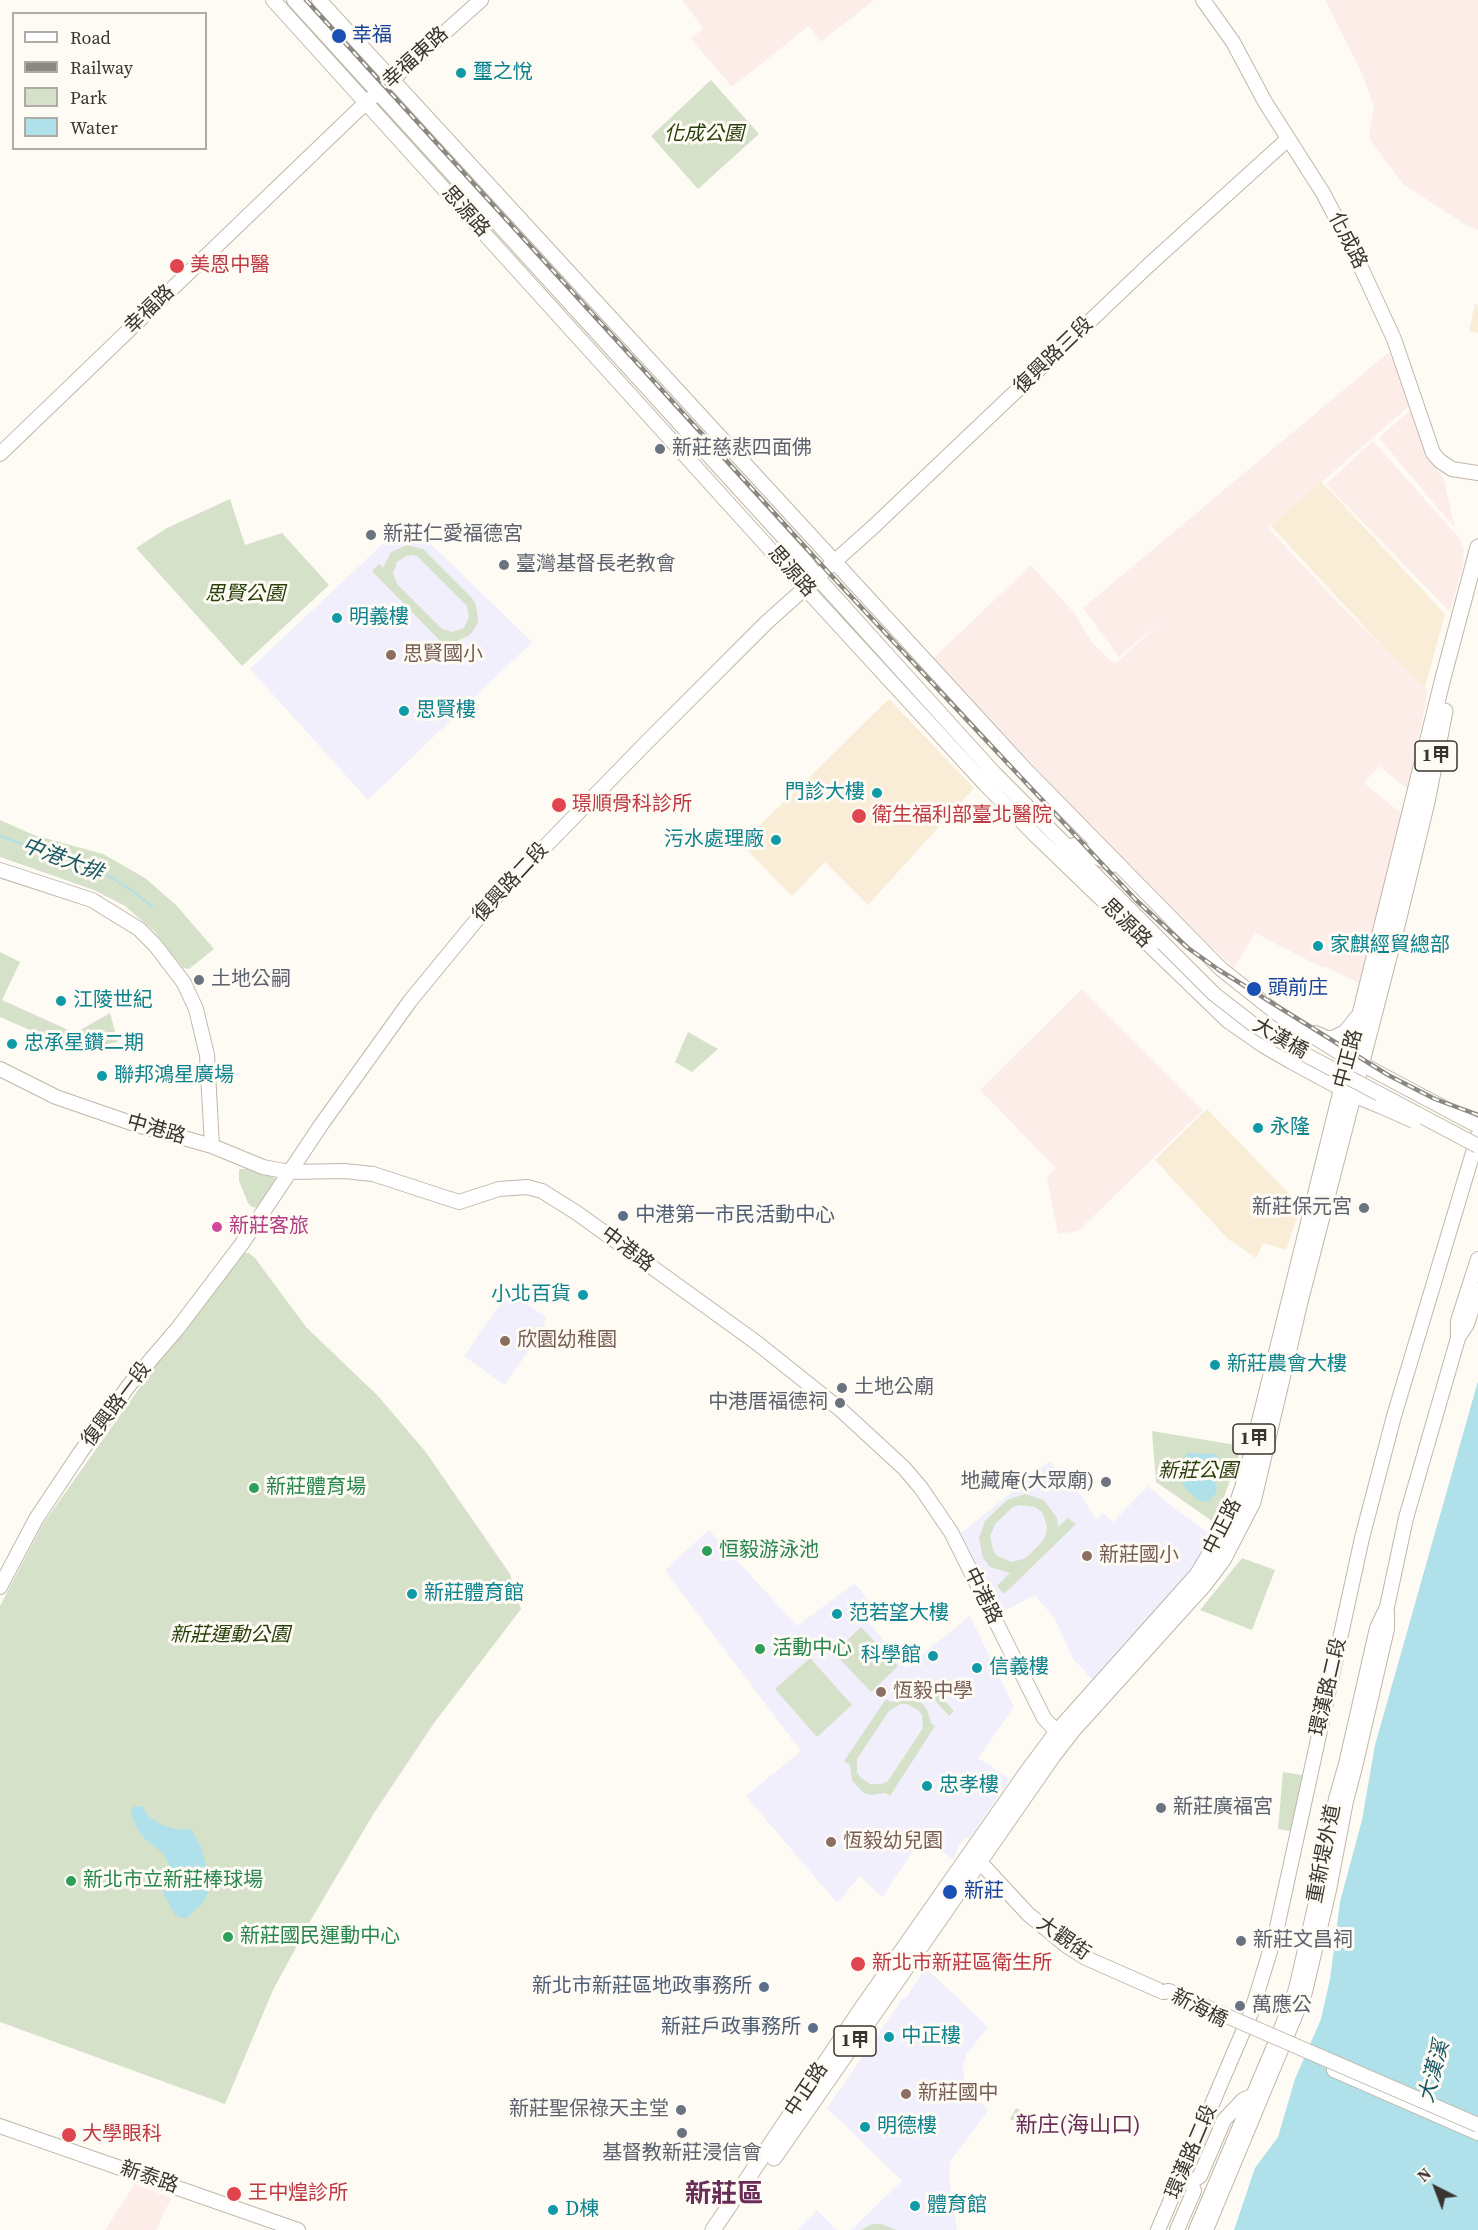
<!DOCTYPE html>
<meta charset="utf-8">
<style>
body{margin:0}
#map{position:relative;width:1478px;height:2230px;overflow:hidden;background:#fefaf4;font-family:"Source Serif 4",serif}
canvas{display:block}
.legend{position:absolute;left:12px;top:12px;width:195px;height:138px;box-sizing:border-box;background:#fefaf4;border:2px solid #afaba5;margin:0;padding:8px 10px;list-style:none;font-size:18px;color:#38342e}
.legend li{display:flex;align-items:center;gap:12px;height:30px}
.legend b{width:30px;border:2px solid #afaba5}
.north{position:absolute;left:1406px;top:2158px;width:60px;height:60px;-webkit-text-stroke:4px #fefaf4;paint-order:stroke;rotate:318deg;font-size:16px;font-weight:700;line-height:24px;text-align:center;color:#38342e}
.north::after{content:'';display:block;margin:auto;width:21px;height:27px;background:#38342e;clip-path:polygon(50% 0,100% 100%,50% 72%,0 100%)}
</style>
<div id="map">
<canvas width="1478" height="2230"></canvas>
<ul class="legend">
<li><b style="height:8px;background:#fff"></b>Road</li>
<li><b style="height:8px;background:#8b8781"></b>Railway</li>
<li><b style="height:16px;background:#d5e2c9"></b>Park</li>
<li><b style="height:16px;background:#b0e0e9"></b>Water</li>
</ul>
<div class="north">N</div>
</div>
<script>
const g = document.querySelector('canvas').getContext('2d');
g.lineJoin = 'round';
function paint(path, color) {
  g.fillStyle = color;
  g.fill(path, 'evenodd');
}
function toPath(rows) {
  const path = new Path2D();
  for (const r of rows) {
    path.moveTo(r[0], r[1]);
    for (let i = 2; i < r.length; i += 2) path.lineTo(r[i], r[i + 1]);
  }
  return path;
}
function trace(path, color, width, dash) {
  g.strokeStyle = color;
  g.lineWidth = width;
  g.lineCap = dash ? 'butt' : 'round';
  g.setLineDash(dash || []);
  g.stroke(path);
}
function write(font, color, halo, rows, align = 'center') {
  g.font = font + ' "Source Serif 4","Noto Sans TC",serif';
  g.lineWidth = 6;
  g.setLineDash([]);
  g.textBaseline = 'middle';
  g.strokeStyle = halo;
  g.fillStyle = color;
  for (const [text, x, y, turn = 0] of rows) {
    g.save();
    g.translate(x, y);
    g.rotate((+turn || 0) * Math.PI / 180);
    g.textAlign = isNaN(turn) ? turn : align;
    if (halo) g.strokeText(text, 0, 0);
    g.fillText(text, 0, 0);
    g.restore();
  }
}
paint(toPath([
 [1475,304,1478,305,1478,333,1469,331],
 [1320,480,1445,614,1424,691,1271,526],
 [889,699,974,788,868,905,825,862,792,896,741,844],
 [1207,1109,1301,1206,1286,1250,1263,1243,1256,1258,1228,1239,1155,1160]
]), '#faedd7');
paint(toPath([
 [682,0,874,0,821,42,809,26,732,87,691,39,703,28],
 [1325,0,1478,0,1478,230,1466,225,1403,184,1369,138,1374,107,1361,71],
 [1389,352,1411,405,1268,528,1340,605,1428,691,1408,789,1379,766,1364,783,1402,814,1359,983,1324,966,1323,968,1255,933,1234,968,1137,877,934,658,1031,565,1074,613,1093,644,1115,664,1164,619,1119,657,1083,608],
 [1410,410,1428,458,1443,477,1455,528,1379,438],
 [1373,441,1461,540,1464,551,1463,565,1450,612,1326,484],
 [1082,989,1203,1110,1078,1231,1058,1234,1047,1177,1056,1168,980,1090],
 [135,2184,171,2198,156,2230,105,2230]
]), '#fdede9');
paint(toPath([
 [407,521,532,642,368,800,250,669],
 [509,1291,547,1318,543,1324,546,1327,504,1385,464,1356],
 [1050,1461,1055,1468,1058,1467,1070,1479,1096,1519,1103,1513,1113,1522,1148,1486,1175,1509,1215,1538,1194,1573,1093,1680,1073,1659,1055,1619,1035,1595,998,1614,959,1535],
 [709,1530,797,1626,855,1583,874,1608,864,1616,905,1668,970,1616,1014,1707,978,1758,1010,1779,969,1839,965,1837,958,1847,954,1860,922,1838,882,1897,860,1876,837,1903,746,1796,801,1751,665,1570],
 [926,1968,988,2027,966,2055,963,2066,964,2081,988,2111,950,2162,949,2179,957,2230,851,2230,902,2181,827,2108,903,1998,905,1999],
 [817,2210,837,2230,797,2230]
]), '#f1effc');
paint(toPath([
 [711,80,759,134,698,189,651,136],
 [230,499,245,545,282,533,329,585,242,666,136,548,167,528],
 [407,545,423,549,472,598,476,605,478,622,474,630,468,636,454,642,457,645,450,651,372,571,379,564,383,568,391,552],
 [412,555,417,556,467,606,469,617,464,628,453,632,442,629,397,584,393,573,397,562,406,556],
 [0,820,34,835,103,854,145,878,176,905,214,949,189,969,183,968,154,931,125,906,94,890,0,857],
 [0,952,20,962,2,1000,75,1033,110,1013,118,1042,76,1050,0,1017],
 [688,1032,718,1049,692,1072,675,1062],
 [239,1169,249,1169,270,1175,275,1178,277,1182,258,1208,252,1207,248,1203,239,1181],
 [243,1253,249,1253,255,1258,306,1327,378,1396,425,1451,510,1574,521,1609,434,1723,374,1813,312,1918,273,1990,225,2104,0,2022,0,1606,43,1524,167,1349],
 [1152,1431,1242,1446,1215,1523,1156,1482],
 [1025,1494,1044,1500,1057,1518,1058,1527,1068,1518,1076,1524,1004,1594,997,1586,1010,1573,990,1567,983,1558,979,1538,985,1521,1007,1500],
 [1020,1505,1035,1507,1042,1512,1047,1526,1046,1534,1043,1541,1026,1558,1012,1562,997,1556,993,1550,990,1536,996,1523,1013,1507],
 [1242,1558,1275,1570,1252,1630,1200,1610],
 [861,1627,898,1666,871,1692,834,1653],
 [810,1658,852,1705,817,1737,775,1689],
 [930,1684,954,1711,949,1716,925,1689],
 [906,1698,922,1703,927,1710,931,1723,935,1726,890,1796,885,1793,872,1795,864,1793,852,1781,850,1765,844,1761,886,1699,891,1702],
 [900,1704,907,1704,918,1710,922,1715,923,1728,888,1781,882,1784,870,1784,860,1777,857,1772,857,1759,889,1711],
 [1283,1772,1307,1776,1295,1832,1278,1829],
 [1016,2108,1036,2119,1030,2130,1010,2119],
 [872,2224,882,2224,896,2230,861,2230]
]), '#d5e2c9');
paint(toPath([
 [1478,1381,1478,2230,1234,2230,1255,2168,1278,2137,1295,2079,1321,2019,1330,1979,1340,1902,1362,1820,1375,1745],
 [1186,1453,1216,1454,1220,1463,1214,1475,1217,1487,1216,1493,1208,1502,1198,1500,1186,1489,1180,1479],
 [134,1806,143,1807,148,1816,162,1825,175,1829,182,1830,183,1828,191,1829,201,1847,208,1872,208,1893,203,1903,185,1919,175,1915,164,1895,163,1881,170,1869,165,1855,146,1840,139,1832,131,1815,131,1811]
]), '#b0e0e9');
trace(toPath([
 [0,836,102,872,131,890,152,906]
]), '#b0e0e9', 2);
const secondary = toPath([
 [273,0,805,588,985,784,1035,835,1228,1021,1264,1046,1290,1061,1353,1095,1380,1106],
 [294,0,806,562,817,577,994,773,1163,943],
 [319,0,1025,769,1221,969,1279,1015,1337,1051,1478,1126],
 [1203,0,1233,42,1265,102,1323,193,1352,248,1394,339,1433,453,1440,461,1452,469,1478,473],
 [0,454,357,111,481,0],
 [1074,845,1112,865],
 [0,870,92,900,139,929,155,945,184,983,196,1009,207,1055,212,1146],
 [1315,1033,1327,1038,1333,1038,1345,1032,1358,1016],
 [0,1069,56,1097,134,1124,212,1146,263,1167,290,1172,344,1171,373,1174,459,1202,499,1189,527,1187,542,1191,577,1213,757,1343,841,1410,904,1468,921,1488,951,1532,1044,1718,1063,1739],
 [1458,1338,1467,1324,1478,1290],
 [0,1587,36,1519,80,1453,130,1384,178,1328,241,1245,321,1125,410,1001,493,900,642,747,767,622,872,528,1150,264,1288,139],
 [970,1855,979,1861,1028,1914,1067,1946,1086,1958,1163,1992],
 [1334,2070,1478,2133],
 [0,2126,298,2230],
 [1191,2182,1200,2176,1224,2120,1243,2100,1252,2096],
 [1158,2230,1251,2013,1276,1932,1362,1538,1394,1416,1478,1136],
 [1177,2230,1194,2191,1191,2182],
 [1196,2230,1278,2037,1296,1989,1319,1889,1324,1853,1336,1799,1346,1764,1377,1628,1387,1607,1406,1518,1458,1338,1458,1321,1478,1259],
 [1206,2230,1305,1992,1329,1890,1346,1801,1355,1767,1387,1629,1387,1612]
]);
const primary = toPath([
 [774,2158,1053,1756,1074,1729,1204,1585,1223,1560,1253,1502,1300,1302,1396,930,1427,802,1445,711],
 [713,2230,862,2008,1027,1772,1056,1733,1197,1575,1233,1516,1245,1480,1443,678,1478,547]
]);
trace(secondary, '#c0b7a9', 16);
trace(primary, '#c0b7a9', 17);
trace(secondary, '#fff', 14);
trace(primary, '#fff', 15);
const rail = toPath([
 [306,0,829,573,1136,900,1188,948,1219,970,1388,1075,1435,1099,1478,1115]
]);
trace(rail, '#8b8781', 4.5);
trace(rail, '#fefaf4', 2, [7]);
const secondaryBridge = toPath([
 [1163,943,1214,994,1254,1025,1289,1046,1478,1146],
 [1380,1106,1414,1121],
 [1163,1992,1169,1991,1478,2125]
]);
trace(secondaryBridge, '#c0b7a9', 16, []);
trace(secondaryBridge, '#fff', 14);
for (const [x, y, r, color] of [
 [339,36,8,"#1a4fb4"],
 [461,73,6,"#0f9aa8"],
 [177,266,8,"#e0444e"],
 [660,449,6,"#6b7280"],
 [371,535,6,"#6b7280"],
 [504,565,6,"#6b7280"],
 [337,618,6,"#0f9aa8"],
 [391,655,6,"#8d6e63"],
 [404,711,6,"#0f9aa8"],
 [877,793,6,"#0f9aa8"],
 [559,805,8,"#e0444e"],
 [859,816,8,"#e0444e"],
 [776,840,6,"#0f9aa8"],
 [1318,946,6,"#0f9aa8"],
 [199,980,6,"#6b7280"],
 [1254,989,8,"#1a4fb4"],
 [61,1001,6,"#0f9aa8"],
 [12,1044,6,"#0f9aa8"],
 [102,1076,6,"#0f9aa8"],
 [1258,1128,6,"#0f9aa8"],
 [1364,1208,6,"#6b7280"],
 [623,1216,6,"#5c6f8a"],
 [217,1227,6,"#d1479c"],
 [583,1295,6,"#0f9aa8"],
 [505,1341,6,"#8d6e63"],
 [1215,1365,6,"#0f9aa8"],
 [842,1388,6,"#6b7280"],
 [840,1403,6,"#6b7280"],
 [1106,1482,6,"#6b7280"],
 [254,1488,6,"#2e9e5b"],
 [707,1551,6,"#2e9e5b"],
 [1087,1556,6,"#8d6e63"],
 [412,1594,6,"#0f9aa8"],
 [837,1614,6,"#0f9aa8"],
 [760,1649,6,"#2e9e5b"],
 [933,1656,6,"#0f9aa8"],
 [977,1668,6,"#0f9aa8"],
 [881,1692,6,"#8d6e63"],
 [927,1786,6,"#0f9aa8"],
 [1161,1808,6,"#6b7280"],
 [831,1842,6,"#8d6e63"],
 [71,1881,6,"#2e9e5b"],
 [950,1892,8,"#1a4fb4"],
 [228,1937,6,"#2e9e5b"],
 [1241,1941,6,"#6b7280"],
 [858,1964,8,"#e0444e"],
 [764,1987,6,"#5c6f8a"],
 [1240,2006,6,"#6b7280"],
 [813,2028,6,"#5c6f8a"],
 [889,2037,6,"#0f9aa8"],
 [906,2094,6,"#8d6e63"],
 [681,2110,6,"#6b7280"],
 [865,2127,6,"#0f9aa8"],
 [682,2133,6,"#6b7280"],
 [69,2135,8,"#e0444e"],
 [234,2194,8,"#e0444e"],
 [915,2206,6,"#0f9aa8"],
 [553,2210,6,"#0f9aa8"]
]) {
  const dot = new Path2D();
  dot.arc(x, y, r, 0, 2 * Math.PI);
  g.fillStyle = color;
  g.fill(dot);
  trace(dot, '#fefaf4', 2);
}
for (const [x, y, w] of [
 [1436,756,42],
 [1254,1439,42],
 [855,2041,42]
]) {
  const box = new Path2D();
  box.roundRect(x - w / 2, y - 15, w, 30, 4.5);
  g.fillStyle = '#fefaf4';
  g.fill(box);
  trace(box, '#38342e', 1.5);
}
write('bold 18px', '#38342e', null, [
 ["1甲",1436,756],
 ["1甲",1254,1439],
 ["1甲",855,2041]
]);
write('20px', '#164399', '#fefaf4', [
 ["幸福",352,36],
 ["頭前庄",1268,989],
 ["新莊",964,1892]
], 'left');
write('20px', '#38342e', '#fefaf4', [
 ["幸福東路",416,58,-42],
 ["思源路",465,212,48],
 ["化成路",1347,241,63],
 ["幸福路",150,310,-44],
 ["復興路三段",1054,356,-44],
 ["思源路",791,572,48],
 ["復興路二段",511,883,-47],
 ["思源路",1126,924,44],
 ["大漢橋",1280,1039,30],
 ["中正路",1349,1059,-75],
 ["中港路",156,1130,16],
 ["中港路",627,1250,37],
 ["復興路一段",117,1405,-53],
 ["中正路",1223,1527,-63],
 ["中港路",982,1596,64],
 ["環漢路二段",1329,1687,-77],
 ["重新堤外道",1325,1854,-79],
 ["大觀街",1063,1939,35],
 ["新海橋",1199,2009,27],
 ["中正路",807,2090,-56],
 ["環漢路二段",1192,2152,-67],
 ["新泰路",149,2178,19]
]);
write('20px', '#0d838f', '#fefaf4', [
 ["璽之悅",473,73],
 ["明義樓",349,618],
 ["思賢樓",416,711],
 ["門診大樓",865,793,"right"],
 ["污水處理廠",764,840,"right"],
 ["家麒經貿總部",1330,946],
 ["江陵世紀",73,1001],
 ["忠承星鑽二期",24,1044],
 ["聯邦鴻星廣場",114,1076],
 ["永隆",1270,1128],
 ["小北百貨",571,1295,"right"],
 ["新莊農會大樓",1227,1365],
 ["新莊體育館",424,1594],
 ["范若望大樓",849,1614],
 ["科學館",921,1656,"right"],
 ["信義樓",989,1668],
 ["忠孝樓",939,1786],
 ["中正樓",901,2037],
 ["明德樓",877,2127],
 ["體育館",927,2206],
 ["D棟",565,2210]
], 'left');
write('italic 20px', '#293f0b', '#fefaf4', [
 ["化成公園",704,135],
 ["思賢公園",245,595],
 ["新莊公園",1198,1472],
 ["新莊運動公園",230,1636]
]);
write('20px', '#be3a42', '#fefaf4', [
 ["美恩中醫",190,266],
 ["璟順骨科診所",572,805],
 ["衛生福利部臺北醫院",872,816],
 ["新北市新莊區衛生所",872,1964],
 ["大學眼科",82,2135],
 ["王中煌診所",248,2194]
], 'left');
write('20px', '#5b616d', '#fefaf4', [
 ["新莊慈悲四面佛",672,449],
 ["新莊仁愛福德宮",383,535],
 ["臺灣基督長老教會",516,565],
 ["土地公嗣",211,980],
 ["新莊保元宮",1352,1208,"right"],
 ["土地公廟",854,1388],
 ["中港厝福德祠",828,1403,"right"],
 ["地藏庵(大眾廟)",1094,1482,"right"],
 ["新莊廣福宮",1173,1808],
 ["新莊文昌祠",1253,1941],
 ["萬應公",1252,2006],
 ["新莊聖保祿天主堂",669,2110,"right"],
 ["基督教新莊浸信會",682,2154,"center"]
], 'left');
write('20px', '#785e54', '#fefaf4', [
 ["思賢國小",403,655],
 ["欣園幼稚園",517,1341],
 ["新莊國小",1099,1556],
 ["恆毅中學",893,1692],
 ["恆毅幼兒園",843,1842],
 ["新莊國中",918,2094]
], 'left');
write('20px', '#4e5e75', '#fefaf4', [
 ["中港第一市民活動中心",635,1216,"left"],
 ["新北市新莊區地政事務所",752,1987],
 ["新莊戶政事務所",801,2028]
], 'right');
write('20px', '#b23c85', '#fefaf4', [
 ["新莊客旅",229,1227]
], 'left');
write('20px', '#27864d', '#fefaf4', [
 ["新莊體育場",266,1488],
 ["恒毅游泳池",719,1551],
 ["活動中心",772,1649],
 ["新北市立新莊棒球場",83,1881],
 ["新莊國民運動中心",240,1937]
], 'left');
write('italic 21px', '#195963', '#fefaf4', [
 ["中港大排",62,860,21],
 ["大漢溪",1435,2072,-75]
]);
write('22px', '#682d56', '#fefaf4', [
 ["新庄(海山口)",1078,2126]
]);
write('bold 26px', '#682d56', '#fefaf4', [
 ["新莊區",724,2195]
]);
</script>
